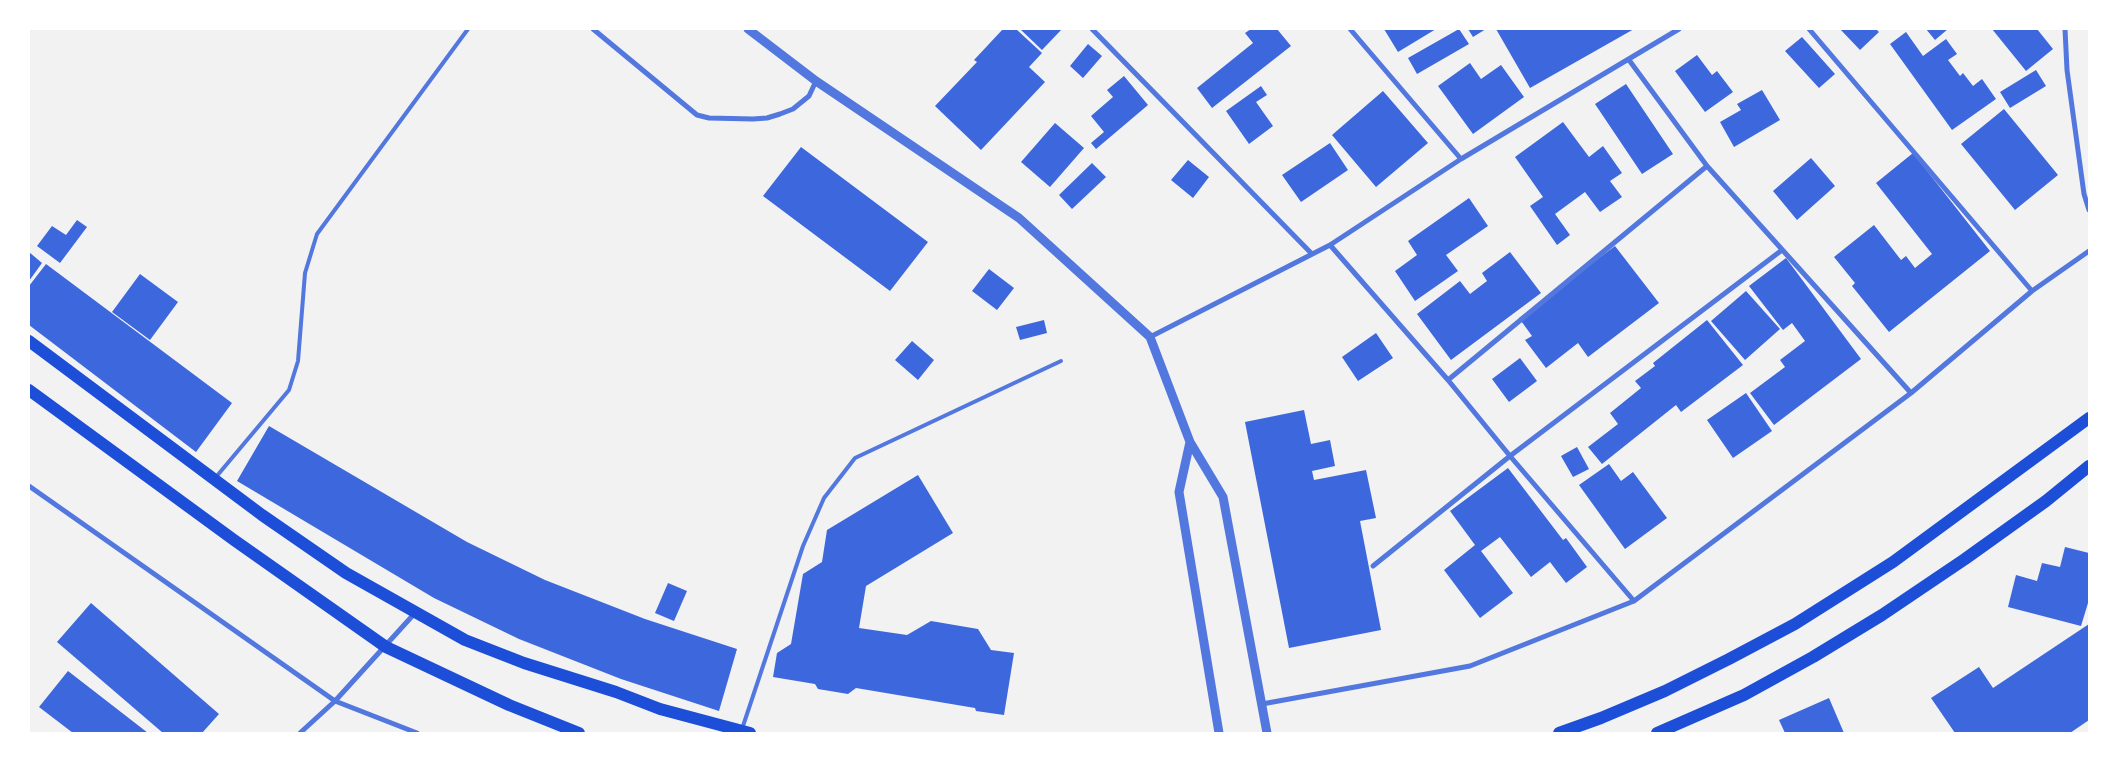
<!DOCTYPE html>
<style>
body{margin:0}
#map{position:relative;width:2118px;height:762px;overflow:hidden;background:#f2f2f2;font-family:Helvetica,sans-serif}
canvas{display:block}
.frame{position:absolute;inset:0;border:30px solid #fff;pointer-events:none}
</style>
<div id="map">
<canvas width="2118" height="762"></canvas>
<div class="frame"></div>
</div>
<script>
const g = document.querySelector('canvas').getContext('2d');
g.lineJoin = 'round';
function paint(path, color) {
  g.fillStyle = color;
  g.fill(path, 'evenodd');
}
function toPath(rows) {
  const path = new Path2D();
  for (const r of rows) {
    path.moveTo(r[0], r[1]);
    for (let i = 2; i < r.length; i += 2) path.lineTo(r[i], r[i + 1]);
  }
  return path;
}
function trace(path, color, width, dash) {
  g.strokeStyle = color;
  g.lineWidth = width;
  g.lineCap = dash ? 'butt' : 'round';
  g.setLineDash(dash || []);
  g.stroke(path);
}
paint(toPath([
 [1003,29,1016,29,1042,53,1029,67,1045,82,981,150,935,106,977,62,974,60],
 [1020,29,1062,29,1042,50],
 [1251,29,1277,29,1291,46,1212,108,1197,88,1253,43,1245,33],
 [1384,29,1436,29,1398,52],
 [1459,29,1469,44,1417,74,1408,58],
 [1468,29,1486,29,1473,37],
 [1496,29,1634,29,1530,88],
 [1840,29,1876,29,1879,32,1860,50],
 [1926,29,1948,29,1935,40],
 [1992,29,2037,29,2053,49,2026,71],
 [1906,32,1923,56,1946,39,1957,54,1948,60,1960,76,1963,73,1973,86,1982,79,1996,99,1952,130,1890,44],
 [1802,37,1835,74,1819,88,1785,51],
 [1088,44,1102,56,1083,78,1070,66],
 [1697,55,1712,75,1717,71,1733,92,1705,112,1675,71],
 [1470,63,1481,79,1501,65,1524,97,1473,134,1438,86],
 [2036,70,2046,86,2010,108,2000,92],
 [1124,76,1148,105,1096,149,1091,143,1104,132,1091,116,1113,97,1107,90],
 [1626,84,1673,154,1642,174,1595,104],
 [1261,86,1267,95,1256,102,1273,126,1249,144,1226,111],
 [1762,90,1780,120,1734,147,1720,122,1741,110,1737,104],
 [1383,91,1428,143,1376,187,1332,135],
 [2004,109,2058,175,2015,210,1961,144],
 [1563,122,1589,157,1603,146,1622,173,1610,181,1622,197,1600,212,1585,192,1555,214,1570,235,1557,245,1530,206,1543,197,1515,157],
 [1055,123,1084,148,1050,187,1021,162],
 [1330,143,1348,170,1301,202,1282,175],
 [801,147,928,242,890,291,763,196],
 [1913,153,1990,251,1889,332,1852,286,1855,283,1834,257,1874,225,1901,260,1906,256,1915,268,1932,254,1876,183],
 [1811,158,1835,186,1797,220,1773,191],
 [1188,160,1209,177,1193,198,1171,180],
 [1092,163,1106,177,1072,209,1059,195],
 [1469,198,1488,226,1446,255,1458,271,1415,301,1395,271,1417,255,1408,241],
 [77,220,87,227,60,263,37,246,52,226,66,235],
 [1615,246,1659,303,1588,357,1578,343,1546,368,1525,340,1532,336,1519,318],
 [29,252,42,263,29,281],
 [1510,252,1541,293,1451,360,1417,314,1460,281,1470,294,1487,281,1482,273],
 [1786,258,1861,359,1774,425,1750,393,1785,367,1780,360,1805,341,1792,323,1783,330,1749,286],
 [46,264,232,403,196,452,29,325,29,286],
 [989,269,1014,288,997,310,972,291],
 [140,274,178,302,150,340,112,312],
 [1746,291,1780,329,1745,360,1711,321],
 [1044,320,1047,333,1020,340,1016,327],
 [1707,320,1743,365,1681,412,1676,405,1602,464,1588,447,1618,424,1610,413,1641,388,1635,381,1655,366,1653,363],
 [1376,333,1393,358,1358,381,1342,357],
 [912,341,934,360,918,380,895,360],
 [1520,358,1537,381,1509,402,1492,379],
 [1746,393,1772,431,1733,458,1707,420],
 [1304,410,1311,444,1330,440,1335,466,1312,471,1314,480,1366,470,1376,518,1360,521,1381,630,1289,648,1245,422],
 [269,426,467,542,545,580,645,619,737,649,719,711,621,679,519,639,434,598,237,481],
 [1577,447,1589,469,1573,477,1561,456],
 [1609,464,1621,481,1633,472,1667,518,1625,549,1579,485],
 [1508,468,1563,540,1566,538,1587,567,1566,583,1550,562,1531,577,1500,537,1481,551,1513,593,1480,618,1444,570,1475,545,1450,511],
 [918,475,953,533,866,586,859,628,907,635,931,621,978,629,991,650,1014,653,1004,715,976,711,975,708,856,688,848,694,818,689,815,684,773,677,777,653,791,644,803,574,822,562,827,530],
 [2065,547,2089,553,2089,603,2088,603,2081,626,2008,607,2016,575,2037,581,2042,563,2060,567],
 [668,583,687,591,674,621,655,613],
 [91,603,219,714,202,733,163,733,57,642],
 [2089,624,2089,720,2070,733,1955,733,1931,698,1979,667,1993,688],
 [68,671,148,733,73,733,39,707],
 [1829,698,1844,733,1785,733,1779,720]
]), '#3d67dc');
trace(toPath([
 [216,477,289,390,298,361,305,273,317,234,468,29],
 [742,729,803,546,824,498,855,458,1061,361]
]), '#5277de', 4);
trace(toPath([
 [593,29,697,115,709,118,753,119,767,118,780,114,793,109,809,96,816,81],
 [1092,29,1311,253],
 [1350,29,1461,159],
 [1809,29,2032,291],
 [2065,29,2067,70,2084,194,2089,210],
 [1629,60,1707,166,1911,393],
 [1330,245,1448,380,1510,456,1634,601],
 [1150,337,1330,245,1461,159,1679,29],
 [1448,380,1707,166],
 [29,486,335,701,417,733],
 [1373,566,1510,456,1782,250],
 [1262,704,1470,666,1634,601,1911,393,2032,291,2089,251],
 [300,733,335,701,415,613]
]), '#5277de', 5);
trace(toPath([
 [748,29,816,81,1019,218,1150,337,1190,442,1223,497,1267,733],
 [1190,442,1179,492,1219,733]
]), '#5277de', 9);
trace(toPath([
 [29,341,262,515,346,573,465,640,524,663,616,692,660,709,750,733],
 [29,390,234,540,386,647,509,705,579,733],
 [1559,733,1601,718,1665,691,1729,659,1795,624,1893,562,2089,418],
 [1657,733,1744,695,1813,657,1882,615,1965,559,2046,501,2089,466]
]), '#1d4ed8', 12);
</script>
